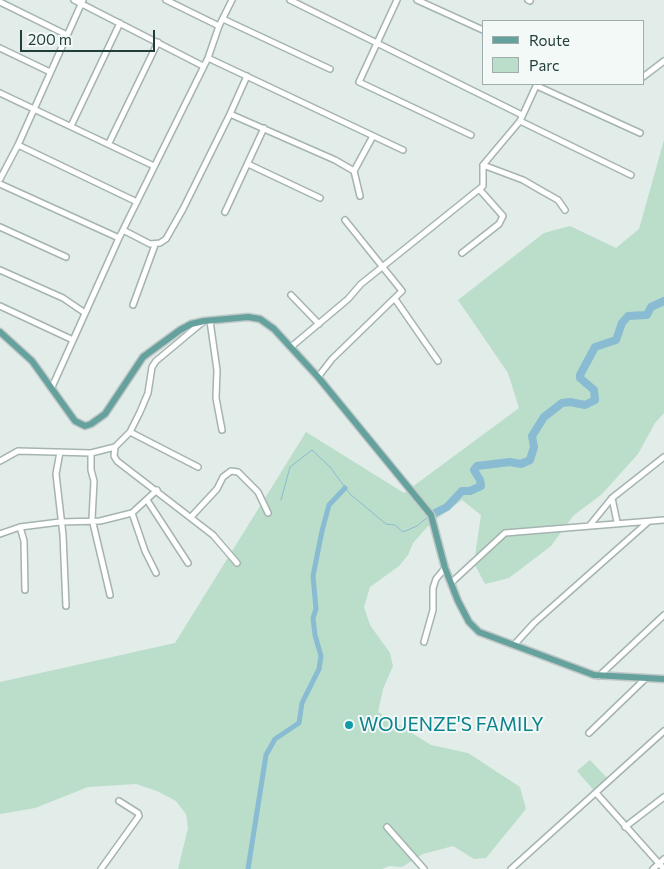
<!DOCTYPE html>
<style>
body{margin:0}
#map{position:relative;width:664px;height:869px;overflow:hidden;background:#e2ece9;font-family:Commissioner,sans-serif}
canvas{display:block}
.legend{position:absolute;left:482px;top:20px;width:162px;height:65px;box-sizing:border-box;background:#f2f9f7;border:1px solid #9faeac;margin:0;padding:6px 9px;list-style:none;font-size:15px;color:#223e3b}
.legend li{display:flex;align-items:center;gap:10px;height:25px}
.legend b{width:25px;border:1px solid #9faeac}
.scale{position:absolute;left:20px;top:30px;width:135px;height:22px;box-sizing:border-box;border:2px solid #223e3b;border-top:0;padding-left:6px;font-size:15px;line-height:18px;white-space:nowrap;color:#223e3b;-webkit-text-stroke:4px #f2f9f7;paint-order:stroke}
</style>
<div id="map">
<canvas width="664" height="869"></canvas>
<ul class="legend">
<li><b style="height:6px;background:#66a29d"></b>Route</li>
<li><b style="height:14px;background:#badeca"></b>Parc</li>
</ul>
<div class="scale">200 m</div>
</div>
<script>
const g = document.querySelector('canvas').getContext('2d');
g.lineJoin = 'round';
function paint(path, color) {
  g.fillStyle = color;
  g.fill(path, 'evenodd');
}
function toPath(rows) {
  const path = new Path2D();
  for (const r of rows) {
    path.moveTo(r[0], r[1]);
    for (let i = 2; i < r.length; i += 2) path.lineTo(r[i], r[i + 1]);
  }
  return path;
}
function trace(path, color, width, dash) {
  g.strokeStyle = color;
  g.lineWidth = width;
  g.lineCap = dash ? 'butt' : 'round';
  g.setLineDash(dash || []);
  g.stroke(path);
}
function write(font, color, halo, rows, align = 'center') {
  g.font = font + ' Commissioner,sans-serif';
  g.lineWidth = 4;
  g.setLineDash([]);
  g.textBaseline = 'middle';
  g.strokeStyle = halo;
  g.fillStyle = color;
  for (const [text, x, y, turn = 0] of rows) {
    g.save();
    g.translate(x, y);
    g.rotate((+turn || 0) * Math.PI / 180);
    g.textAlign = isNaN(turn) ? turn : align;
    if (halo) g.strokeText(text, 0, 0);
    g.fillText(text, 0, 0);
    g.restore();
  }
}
paint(toPath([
 [664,140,664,413,655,423,638,454,602,494,573,516,551,546,509,578,485,584,474,563,481,515,462,500,430,524,413,543,408,555,399,566,370,587,364,607,370,625,390,653,393,666,383,689,378,712,431,745,468,753,520,787,526,809,486,858,474,859,453,846,423,854,402,867,389,866,382,869,178,869,188,828,186,814,176,801,157,791,136,784,88,787,35,808,0,814,0,682,175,643,306,432,404,493,519,408,508,373,458,300,544,233,570,226,616,248,639,229],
 [590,760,610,781,597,794,577,771]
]), '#badeca');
trace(toPath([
 [281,500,290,467,312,450,330,467,350,494,386,524,395,525,403,532,417,526,429,516]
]), '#89bbd2', 1);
trace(toPath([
 [248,869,266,755,275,739,299,723,302,703,319,669,321,656,315,635,313,618,316,609,313,576,322,531,329,505,345,488]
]), '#89bbd2', 5);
trace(toPath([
 [431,515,447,507,462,491,470,491,481,486,480,480,474,470,477,466,510,462,521,464,530,460,534,447,532,436,544,417,562,403,570,402,585,405,595,400,594,390,580,378,580,375,595,347,616,340,622,323,628,316,647,315,651,307,664,301]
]), '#89bbd2', 8);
const minor = toPath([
 [74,0,203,66],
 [166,0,219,26],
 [290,0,522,115],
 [397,0,359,82,471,135],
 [417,0,483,30],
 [528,0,530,1],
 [0,2,67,35],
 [223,19,330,69],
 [0,48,50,72],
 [208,58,403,150],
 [643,77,664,61],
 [537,86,640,133],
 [0,93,154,166],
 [230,114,247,76],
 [520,121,631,175],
 [71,126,120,23],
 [109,143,158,42],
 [18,145,137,202],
 [248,164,320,198],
 [483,165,523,180,542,191,558,200,565,210],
 [354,171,373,136],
 [0,179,18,145,83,0],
 [0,184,119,238],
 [225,212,264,128],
 [0,227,66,257],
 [123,230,150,244,160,243,166,239,183,209,230,114,335,160,354,171,360,196],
 [462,253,499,224,503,216,480,190],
 [0,270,63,298,85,313],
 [291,295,319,324],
 [395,299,438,361],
 [133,305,155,245],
 [0,306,73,340],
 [210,321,217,370,216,398,222,430],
 [291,347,348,299,361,284,483,186,483,165,520,121,537,84],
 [318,377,332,359,402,291,345,220],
 [52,387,119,238,208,58,219,26,232,0],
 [130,432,198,467],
 [115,447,114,456,117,461,213,535,237,563],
 [60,452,56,474,63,535,66,606],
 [91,453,91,470,94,481,92,519,110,595],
 [0,461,18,451,91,453,115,447,130,432,140,412,148,393,152,367,156,361,204,321],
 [612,498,617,522],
 [147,500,188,563],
 [132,513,145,551,156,573],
 [191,517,217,489,223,477,231,471,238,472,258,492,268,513],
 [590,525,612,498,664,457],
 [20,527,24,541,25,590],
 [0,534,20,527,60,522,100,521,132,513,157,490],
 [452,582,505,533,664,520],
 [424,642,433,610,433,588,436,579,445,568],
 [514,645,534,623,648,522],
 [599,676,664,615],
 [589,733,646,678],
 [597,794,664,869],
 [387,827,424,869],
 [625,827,664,797],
 [101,869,139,816,138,813,119,801],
 [511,869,664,731],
 [653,869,664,859]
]);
const major = toPath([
 [0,332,32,361,75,421,85,426,91,424,105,414,143,357,180,330,191,324,204,321,248,317,260,319,274,329,318,377,431,515,445,568,458,601,469,622,479,632,594,675,664,679]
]);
trace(minor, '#a5b4b1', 8);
trace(major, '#c1c9c8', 9);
trace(minor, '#fff', 5);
trace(major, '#66a29d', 6);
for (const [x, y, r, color] of [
 [349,725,5,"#0f9aa8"]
]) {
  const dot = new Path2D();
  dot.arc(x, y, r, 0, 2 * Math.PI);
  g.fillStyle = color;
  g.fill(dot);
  trace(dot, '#f2f9f7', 2);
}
write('19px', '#0d838f', '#f2f9f7', [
 ["WOUENZE'S FAMILY",359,725]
], 'left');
</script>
